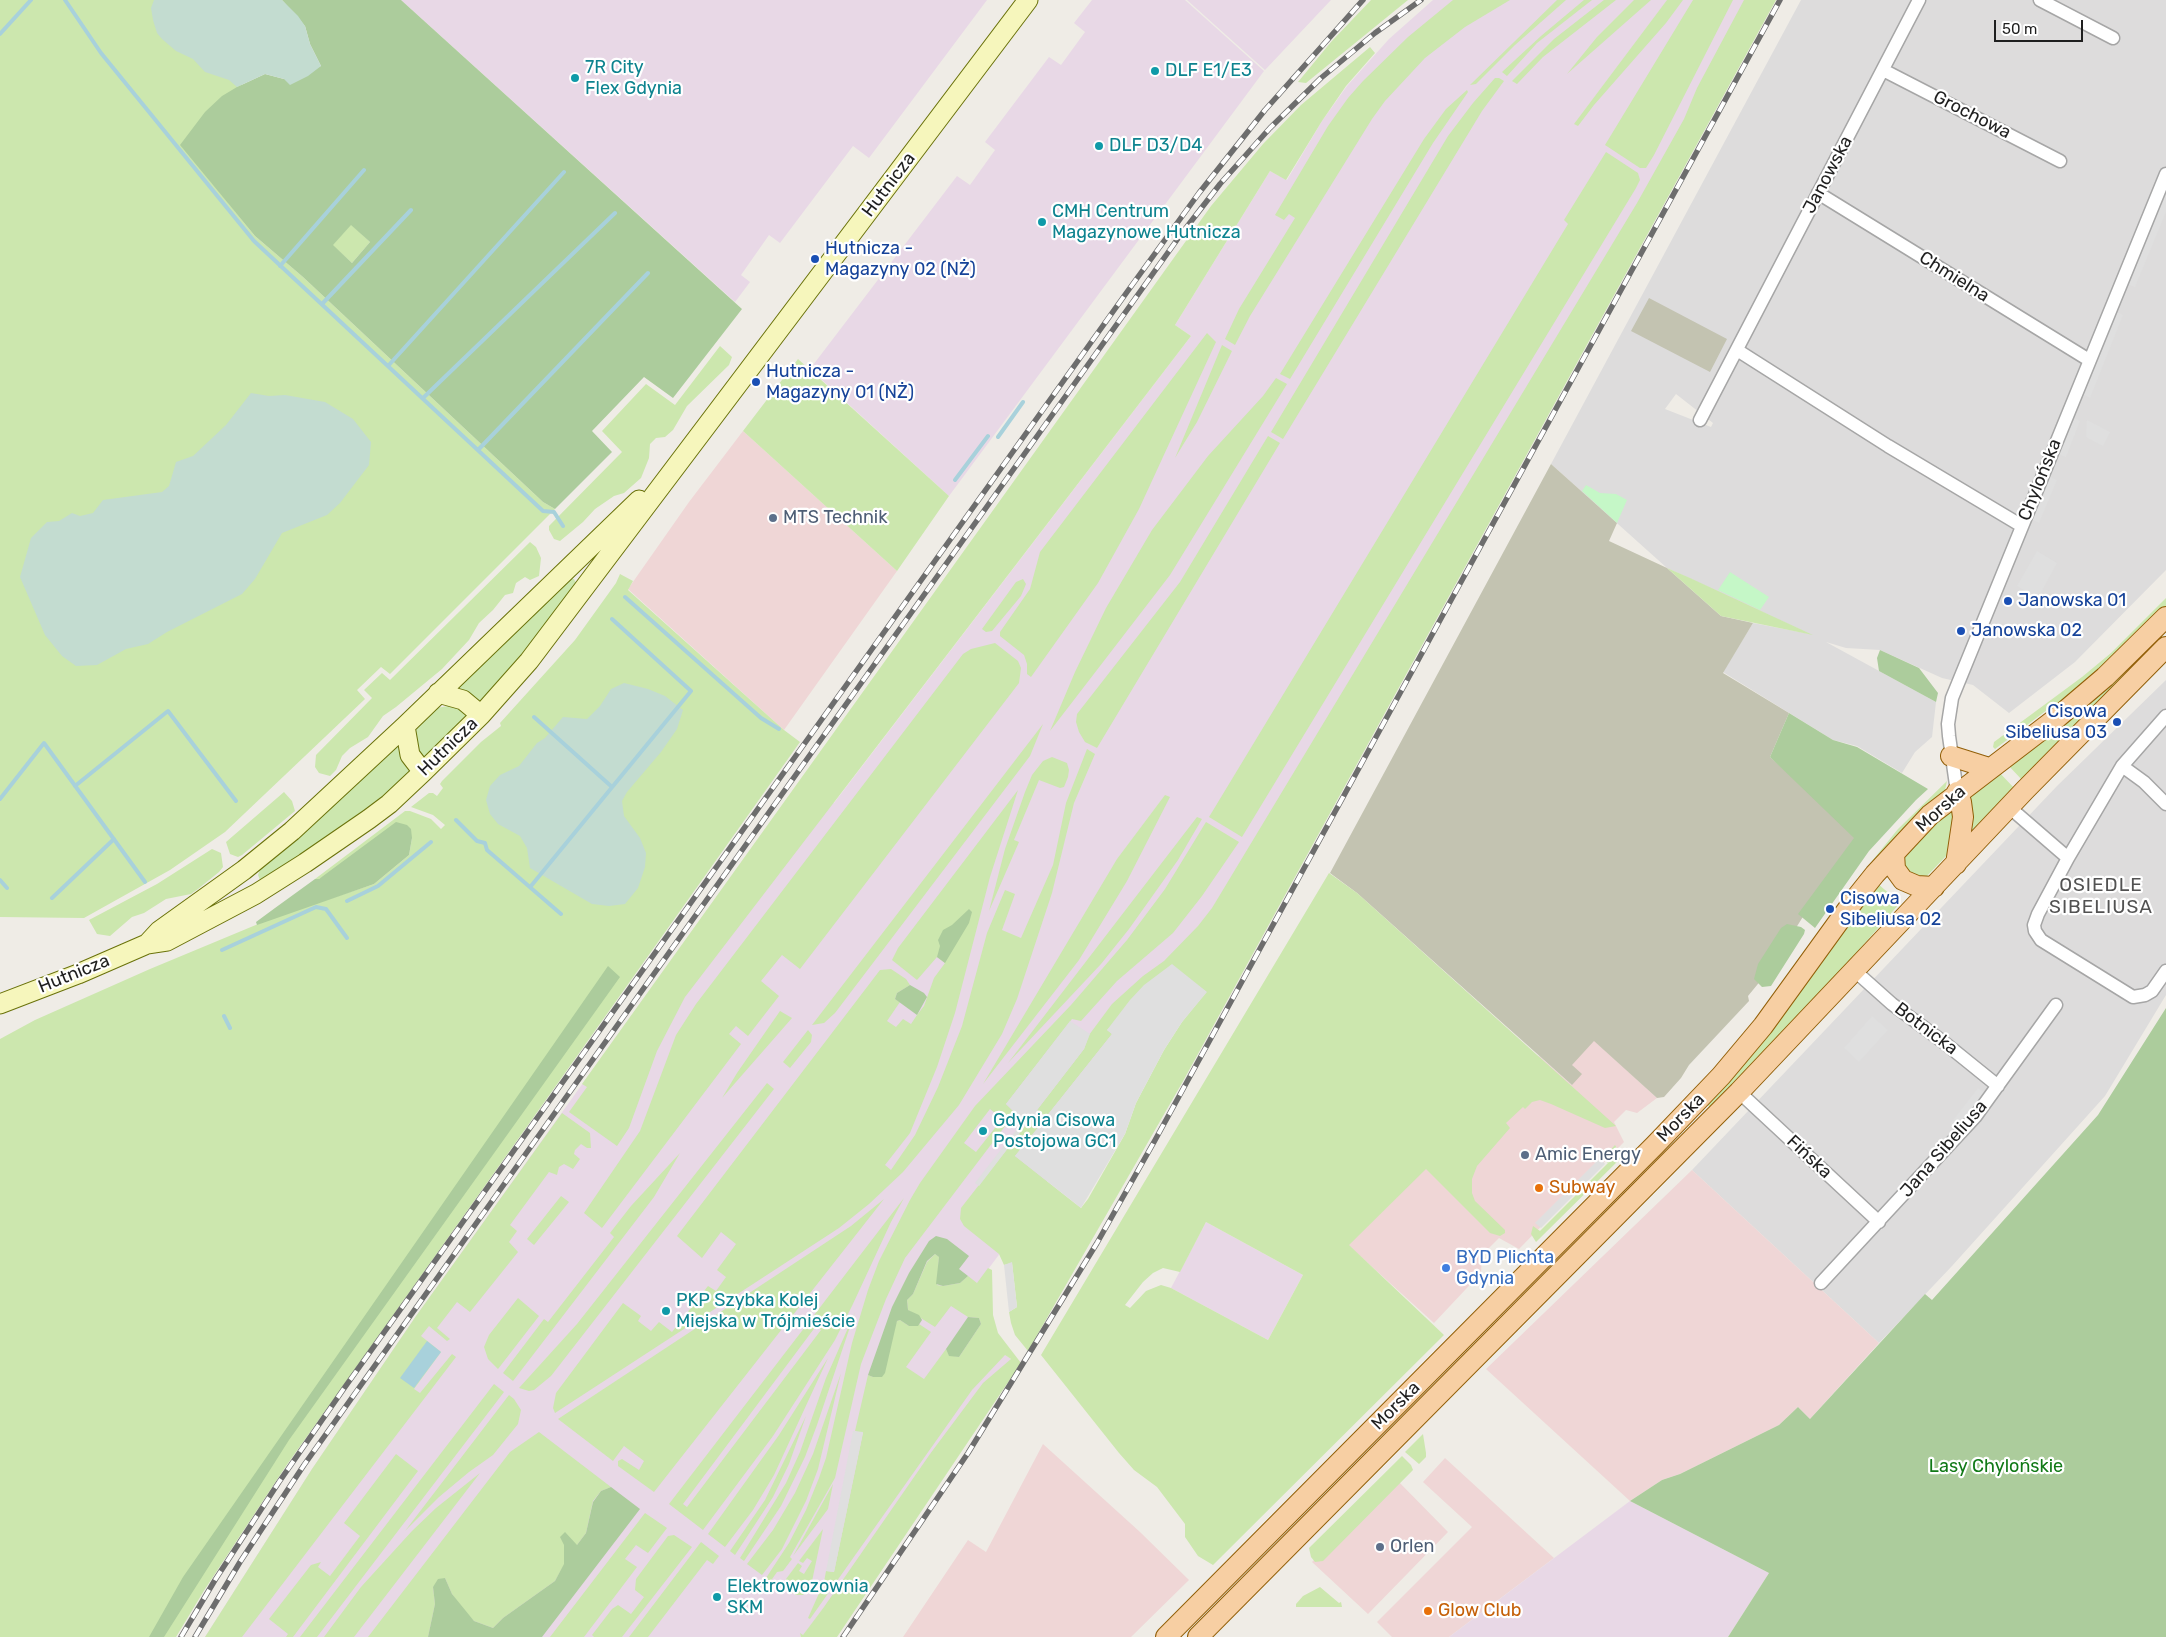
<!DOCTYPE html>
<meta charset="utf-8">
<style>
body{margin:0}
#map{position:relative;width:2166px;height:1637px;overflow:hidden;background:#efece6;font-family:Rubik,sans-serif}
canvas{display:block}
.scale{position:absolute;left:1994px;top:20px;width:89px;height:22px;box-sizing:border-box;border:2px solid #1f1f1f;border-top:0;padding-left:6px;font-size:15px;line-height:18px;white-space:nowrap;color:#1f1f1f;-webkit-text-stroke:4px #fff;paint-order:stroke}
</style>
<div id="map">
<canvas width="2166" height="1637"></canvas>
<div class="scale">50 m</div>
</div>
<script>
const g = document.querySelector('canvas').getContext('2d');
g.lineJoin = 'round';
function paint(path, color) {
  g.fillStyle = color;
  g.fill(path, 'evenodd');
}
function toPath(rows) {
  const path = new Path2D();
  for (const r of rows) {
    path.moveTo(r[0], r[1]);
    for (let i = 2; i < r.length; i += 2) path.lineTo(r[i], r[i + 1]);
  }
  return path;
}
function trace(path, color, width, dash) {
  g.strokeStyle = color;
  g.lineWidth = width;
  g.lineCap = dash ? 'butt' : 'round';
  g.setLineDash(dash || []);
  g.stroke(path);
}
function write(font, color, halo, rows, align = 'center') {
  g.font = font + ' Rubik,sans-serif';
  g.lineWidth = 4.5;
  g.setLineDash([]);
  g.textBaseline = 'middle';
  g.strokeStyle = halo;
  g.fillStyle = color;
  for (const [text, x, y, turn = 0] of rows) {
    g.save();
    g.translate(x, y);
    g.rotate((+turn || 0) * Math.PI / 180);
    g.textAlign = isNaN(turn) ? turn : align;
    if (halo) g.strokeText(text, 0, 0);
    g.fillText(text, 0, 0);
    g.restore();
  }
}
paint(toPath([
 [1801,0,2166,0,2166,570,2075,662,2009,713,1973,685,1942,678,1880,650,1846,648,1826,642,1936,702,1932,737,1915,752,1902,773,1857,746,1833,740,1723,672,1753,623,1810,634,1667,568,1551,464],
 [1676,394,1713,423,1711,427,1665,409],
 [2166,680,2166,995,2105,1096,1952,1266,1879,1343,1692,1170,2057,786]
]), '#dddcdc');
paint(toPath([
 [743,431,897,571,784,730,628,589,689,502],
 [1594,1040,1657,1098,1637,1113,1626,1110,1614,1122,1624,1142,1519,1249,1499,1238,1482,1255,1481,1273,1434,1323,1348,1245,1539,1056,1572,1085,1571,1065],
 [1692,1170,1879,1343,1810,1419,1798,1407,1779,1425,1680,1474,1662,1480,1630,1501,1486,1369],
 [1043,1444,1140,1532,1189,1580,1131,1637,903,1637,968,1540,986,1552],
 [1445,1458,1554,1558,1449,1637,1392,1637,1377,1622,1472,1527,1423,1482],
 [1396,1479,1448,1532,1368,1614,1312,1562]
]), '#efd6d6');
paint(toPath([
 [401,0,987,0,869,158,853,146,780,243,769,235,741,275,750,282,735,302],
 [1092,0,1185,0,1264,71,949,496,810,369,957,176,970,185,995,150,985,142,1049,57,1061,65,1085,32,1074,23],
 [1187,0,1331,0,1265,70],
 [1433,0,1765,0,1019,1228,986,1272,987,1342,1011,1359,825,1637,205,1637,312,1469,416,1316,801,779,834,803,1191,336,1175,325,1270,171,1287,180,1322,121,1347,86,1389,39],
 [1206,1222,1303,1275,1268,1340,1171,1288],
 [1630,1501,1769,1573,1728,1637,1449,1637]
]), '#e8d8e6');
paint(toPath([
 [1649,298,1727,339,1710,372,1631,331],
 [1551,464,1617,523,1609,541,1667,568,1721,616,1753,623,1723,673,1789,713,1770,757,1864,840,1809,907,1771,968,1748,996,1749,1001,1689,1065,1681,1078,1664,1097,1657,1098,1594,1041,1572,1065,1582,1074,1572,1085,1357,893,1330,873]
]), '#c3c3b1');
paint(toPath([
 [0,0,282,0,305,26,193,130,181,145,255,236,303,277,543,502,555,509,390,674,381,667,357,690,365,699,225,832,170,870,84,918,0,917],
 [1371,0,1408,0,1306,83,1298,82,1331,42],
 [1453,0,1510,0,1465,27,1425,58,1385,101,1372,119,1250,316,1235,345,1225,339,1239,309,1295,218,1289,214,1284,220,1275,215,1328,126,1348,98,1363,81,1408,37],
 [1557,0,1566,0,1515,45,1476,84,1470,85],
 [1584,0,1592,0,1537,43,1507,76,1502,72,1541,36],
 [1604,0,1616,0,1543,57,1517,84,1512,81,1554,39],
 [1634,0,1651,0,1567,74,1597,37],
 [1667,0,1683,0,1666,23,1594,105,1578,126,1574,124],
 [1693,0,1733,0,1654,155,1646,168,1640,168,1605,145],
 [1744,0,1776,0,1182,1083,1028,1351,1015,1335,1011,1323,1009,1312,1017,1307,1012,1263,1004,1265,999,1254,964,1226,960,1219,961,1208,1032,1117,1041,1124,1015,1156,1081,1208,1088,1199,1125,1134,1136,1103,1164,1050,1182,1022,1206,992,1171,965,1107,1030,1112,1034,1046,1117,1037,1110,1084,1049,1089,1035,1112,1004,1143,976,1164,961,1198,926,1212,908,1637,203,1684,119,1697,88],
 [1370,47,1375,53,1346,86,1322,121,1286,180,1270,171,1175,325,1191,336,685,997,657,1051,629,1128,617,1146,569,1112,587,1087,582,1084,1211,206,1263,144,1301,105],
 [1495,78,1499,78,1504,81,1482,111,1283,439,1271,432,1448,136,1473,103],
 [1467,90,1468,92,1433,143,1290,379,1280,374,1424,139,1446,109],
 [1606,152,1638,173,1640,180,1636,188,1242,837,1209,817,1568,224,1564,220],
 [351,224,370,242,352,263,332,245],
 [1207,333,1216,342,1139,509,1098,583,1031,677,1027,674,1027,664,1024,655,1000,636,1000,632,1030,589,1040,552],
 [1222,345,1232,351,1197,422,1175,458],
 [720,346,732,357,729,365,687,406,673,430,665,437,656,438,650,444,649,458,641,478,624,493,614,496,595,509,583,522,560,541,554,539,549,530,549,526,622,452,602,431,646,384,675,405],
 [798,359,949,496,897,571,743,431],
 [1276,378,1287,384,1170,575,1050,731,1075,672,1106,608,1152,530,1208,456,1263,396],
 [1268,436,1280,443,1097,748,1085,742,1079,732,1076,722,1077,714,1180,582],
 [530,542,536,547,541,558,539,576,530,580,525,577,516,583,513,593,505,595,493,610,479,623,469,640,442,669,396,707,383,716,368,737,350,748,342,756,336,770,330,776,319,773,315,767,316,755,372,698,364,690,382,673,390,680],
 [1667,568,1690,578,1813,635,1721,616],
 [620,574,633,581,628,590,784,730,800,742,286,1466,205,1589,176,1637,0,1637,0,1039,35,1020,150,969,275,917,374,884,409,855,412,838,319,879,315,879,405,811,410,811,431,819,441,829,445,825,433,815,411,807,429,793,433,793,437,796,443,788,440,784,442,781,481,742,501,726,500,723,575,640,616,583],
 [570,579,574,579,577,585,577,593,482,705,451,692],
 [1023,579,1026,584,1021,596,992,631,986,632,982,629,1016,582],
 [2166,598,2166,607,2089,682,2047,710,1995,749,1993,747,1994,742,2082,677,2111,653],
 [995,643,1018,661,1021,668,1019,683,800,969,782,955,761,981,779,996,748,1036,736,1026,729,1034,741,1044,602,1228,584,1213,640,1131,676,1035,696,1004,963,654,971,649],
 [2145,656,2023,781,2007,764,2139,660],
 [453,705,472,715,427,761,416,750,415,734,417,727,437,708],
 [1043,724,1030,756,835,1013,824,1023,812,1025],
 [400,740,413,772,364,815,262,881,260,880,258,875,260,869],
 [1087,749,1095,754,1074,803,1052,893,1017,999,1002,1034,959,1105,903,1172,869,1204,839,1228,555,1413,553,1408,556,1393,623,1303,641,1316,638,1321,651,1331,659,1322,672,1332,708,1286,716,1291,726,1277,717,1270,736,1244,721,1232,702,1258,677,1236,880,970,891,969,906,979,910,985,897,993,895,999,900,1002,887,1021,896,1027,903,1019,911,1024,917,1015,924,1006,934,978,945,963,937,957,917,980,892,960,898,948,1018,790,990,877,955,1013,937,1067,910,1133,885,1165,891,1170,915,1135,938,1087,962,1026,987,933,1005,890,1015,894,1002,930,1021,938,1053,865,1066,803],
 [1052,757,1067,763,1069,770,1068,777,1064,787,1060,788,1039,780,1014,840,1019,842,989,911,1005,849,1025,792,1032,775,1043,761],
 [1997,770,2015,789,1972,832,1968,793],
 [1947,781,1945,790,1938,798,1873,865,1872,861,1898,829],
 [284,792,292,801,295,811,242,855,238,857,230,854,226,842],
 [1165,795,1170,797,1127,881,1079,960,983,1084,1117,859],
 [1958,805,1947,855,1925,878,1907,876,1902,856,1923,833],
 [1197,817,1202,819,1178,860,1129,929,1101,964,1008,1063],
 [1206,822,1239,842,1202,896,1173,933,1117,981,1081,1021,1072,1019,1006,1104,1015,1113,905,1258,886,1299,861,1364,835,1478,790,1557,792,1559,783,1571,777,1572,770,1582,766,1578,789,1543,806,1510,819,1478,826,1458,852,1343,868,1290,879,1261,910,1200,920,1183,975,1106,1071,1005,1127,940,1165,889],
 [990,1109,1002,1119,976,1152,964,1143],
 [212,849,221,853,223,867,219,872,198,889,191,894,166,899,144,913,132,917,110,936,97,934,89,920,157,884],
 [1329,873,1357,893,1616,1126,1605,1128,1551,1104,1540,1100,1532,1102,1525,1109,1523,1107,1506,1123,1510,1128,1477,1166,1472,1179,1472,1193,1475,1201,1505,1230,1505,1233,1500,1236,1490,1233,1426,1169,1349,1245,1444,1335,1213,1565,1198,1556,1185,1537,1185,1524,1157,1487,1134,1470,1119,1453,1041,1355],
 [1206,1222,1303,1275,1268,1340,1171,1288,1161,1285,1146,1291,1130,1308,1125,1305,1143,1282,1153,1273,1163,1268,1180,1272],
 [1877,883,1900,903,1779,1041,1711,1109,1707,1104],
 [780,1011,792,1018,722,1098,737,1073],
 [808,1030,812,1035,811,1042,790,1068,783,1062],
 [767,1083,774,1089,551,1376,534,1390,529,1391,519,1388,577,1324],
 [562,1113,590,1133,591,1148,587,1148,581,1144,575,1150,574,1154,580,1159,573,1169,564,1164,559,1167,557,1175,549,1172,510,1225,517,1231,509,1242,518,1252,470,1312,457,1302,437,1328,450,1339,447,1341,429,1326,421,1336,441,1352,414,1389,420,1393,452,1354,456,1357,242,1637,205,1637,312,1469,416,1316],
 [1615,1145,1622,1157,1536,1242,1531,1234,1533,1226,1540,1231,1608,1163,1603,1158],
 [680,1153,654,1197,513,1381,503,1373,544,1319,548,1322,614,1237,610,1233,631,1206],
 [561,1196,569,1202,534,1245,527,1239],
 [904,1198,891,1222,852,1306,835,1340,773,1436,703,1530,669,1504],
 [816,1326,821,1330,687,1507,683,1504],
 [884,1199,654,1492,618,1466,618,1461,622,1459,639,1470,644,1461,624,1446,613,1461,558,1419,851,1226],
 [935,1254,939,1257,937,1285,943,1286,960,1283,968,1276,977,1283,988,1268,992,1270,993,1315,998,1333,1021,1363,837,1637,801,1637,800,1633,803,1635,824,1607,930,1454,983,1383,1011,1359,1005,1355,972,1390,810,1619,808,1618,824,1582,826,1571,834,1572,863,1433,855,1431,868,1375,873,1377,897,1321,900,1320,909,1326,917,1326,919,1324,931,1332,906,1367,924,1379,946,1349,949,1355,959,1357,981,1324,979,1318,968,1317,951,1306,935,1327,908,1310,907,1300,913,1294,927,1262],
 [518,1298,539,1316,498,1369,488,1359,484,1347,489,1335],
 [855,1312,817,1425,805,1457,781,1506,744,1561,740,1558,786,1483,800,1452,826,1378],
 [828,1358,774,1475,753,1510,725,1547,708,1534,779,1435],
 [841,1373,818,1469,806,1501,782,1549,762,1575,747,1564,773,1530,795,1493,813,1454],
 [494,1384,504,1392,317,1637,300,1637],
 [509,1395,514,1399,521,1410,518,1424,493,1455,469,1472,439,1497,405,1531],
 [806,1416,789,1464,773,1497,735,1555,730,1551,765,1500],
 [539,1432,611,1487,601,1491,593,1501,586,1533,577,1545,564,1545,564,1565,555,1581,503,1618,493,1628,474,1621,464,1611,452,1594,445,1578,433,1587,435,1604,428,1637,368,1637,510,1452],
 [1423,1434,1426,1453,1426,1457,1419,1464,1405,1452],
 [396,1454,418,1471,293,1637,286,1637,288,1634,269,1619,311,1565,321,1562,318,1567,330,1576,360,1536,344,1523],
 [1402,1456,1411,1465,1413,1470,1323,1561,1315,1562,1311,1557,1309,1548],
 [480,1473,354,1637,324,1637,361,1587,412,1531,436,1508],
 [833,1484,828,1509,793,1556],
 [645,1513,667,1528,648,1553,636,1545,625,1559,637,1567,584,1637,550,1637],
 [823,1529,811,1586,803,1595,796,1595,788,1590,786,1579,798,1563,802,1566,799,1571,804,1574,812,1561,807,1558,803,1563,799,1561],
 [674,1535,692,1547,622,1637,594,1637,592,1635,612,1609,618,1605,631,1614,644,1597,635,1590,636,1579,668,1536],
 [701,1542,719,1556,713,1564,707,1560,648,1637,629,1637],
 [1320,1587,1339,1603,1341,1602,1342,1607,1296,1607,1296,1604,1303,1596]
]), '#cce7ae');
paint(toPath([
 [282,0,401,0,742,309,673,398,644,377,592,431,612,452,555,509,543,502,303,277,255,236,180,145,205,112,222,96,237,87,265,74,284,79,321,66,310,44,305,26],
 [351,225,370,242,352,263,333,245],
 [1880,650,1919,668,1938,693,1936,702,1879,671,1877,658],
 [1789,713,1833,740,1857,747,1928,789,1916,800,1869,851,1815,928,1798,914,1854,838,1770,757],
 [396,822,407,825,411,829,412,838,409,855,374,884,257,925,256,922,275,908,315,879,319,879],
 [969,909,972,912,969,923,945,963,937,957,940,946,938,940,943,930,952,925],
 [1787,924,1801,927,1805,930,1804,934,1771,986,1762,987,1754,979,1758,964,1781,928],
 [608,966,620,977,289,1440,164,1637,149,1637,183,1577],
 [910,985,924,993,927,997,917,1015,895,999,897,993],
 [2166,1008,2166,1637,1728,1637,1769,1573,1630,1501,1662,1480,1680,1474,1779,1425,1798,1407,1810,1419,1925,1294,1932,1300,2098,1115],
 [936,1236,947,1239,969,1256,959,1269,968,1276,960,1283,943,1286,936,1284,939,1257,935,1254,927,1261,913,1294,907,1300,908,1310,919,1315,922,1320,918,1326,909,1326,900,1320,897,1321,885,1373,882,1377,873,1377,868,1375,892,1307,909,1273,929,1241],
 [968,1317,979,1318,981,1324,959,1357,949,1356,946,1349],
 [611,1487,640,1509,542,1637,428,1637,435,1604,433,1587,438,1579,445,1578,452,1594,474,1621,493,1628,503,1618,555,1581,564,1564,564,1545,560,1537,565,1532,577,1545,586,1533,593,1502,601,1491]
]), '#accc9c');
paint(toPath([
 [154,0,282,0,298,16,305,26,310,44,321,66,308,76,290,85,284,79,265,74,237,87,229,80,205,72,193,59,176,51,162,39,157,33,153,20,151,8],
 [251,393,269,396,285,395,325,402,353,419,371,442,369,465,340,503,327,515,282,533,255,579,242,594,167,632,148,644,126,649,97,665,76,666,62,656,45,635,20,577,31,538,47,522,59,521,72,513,80,516,93,513,103,500,162,492,169,486,176,462,193,456,226,425],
 [624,683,648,689,665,696,683,710,677,729,661,752,627,792,622,801,624,816,640,838,646,853,645,867,638,888,625,904,609,906,592,904,530,868,527,848,520,836,498,824,490,814,486,800,490,786,500,775,519,766,537,743,545,738,563,717,587,719,600,706,611,689]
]), '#c3dcd0');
paint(toPath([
 [1586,485,1600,493,1616,494,1627,500,1617,523,1582,491],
 [1730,572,1769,597,1760,610,1718,590]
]), '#c5f7c7');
paint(toPath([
 [2166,189,2166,212,2135,287,2127,284],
 [2116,312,2123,315,2090,398,2082,394],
 [2073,418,2080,421,2066,457,2058,454],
 [2087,420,2110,432,2103,446,2086,437],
 [2048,476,2057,480,2039,523,2031,519],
 [2037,551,2057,563,2038,598,2017,586],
 [1172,964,1207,992,1182,1022,1164,1050,1136,1103,1125,1134,1081,1208,1015,1156,1041,1124,1032,1117,979,1186,975,1183,1024,1120,1006,1104,1070,1021,1090,1034,1084,1049,1037,1110,1046,1117,1112,1034,1107,1030,1130,1000,1144,985],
 [1872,1016,1888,1030,1859,1062,1844,1048],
 [1978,1088,1986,1094,1958,1130,1950,1124],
 [1600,1158,1605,1164,1541,1228,1535,1223],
 [1012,1262,1017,1307,1009,1312,1004,1265],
 [853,1431,863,1432,834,1572,826,1571]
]), '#dfdfdf');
paint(toPath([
 [427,1341,441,1352,414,1388,400,1378]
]), '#a8d1db');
trace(toPath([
 [65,0,101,53,254,241,543,511,554,512,563,526],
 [0,34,31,0],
 [280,266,364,170],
 [322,304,411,210],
 [388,366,564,172],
 [423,398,615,213],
 [998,437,1023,402],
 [478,450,648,273],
 [955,480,988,436],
 [625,597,761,718,779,729],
 [534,717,612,787],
 [75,786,168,711,236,801],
 [0,799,44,743,145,882],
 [456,820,477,841,485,843,487,850,561,914],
 [0,880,7,888],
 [531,886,691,691,612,619],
 [52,898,114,839],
 [347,901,378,886,431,842],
 [222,950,316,907,326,909,347,938],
 [224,1016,230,1028]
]), '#a8d1db', 4);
const minor = toPath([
 [2040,0,2113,38],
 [1883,70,2060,161],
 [1818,193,2089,360],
 [1737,350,1888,446,2022,526],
 [1700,420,1919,0],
 [2166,716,2122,766,2068,858,2038,914,2034,925,2035,931,2041,940,2133,997,2145,995,2152,991,2166,971],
 [2122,766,2144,782,2166,804],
 [1957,792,1949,736,1948,724,1952,698,2166,174],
 [2009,807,2068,858],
 [1855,971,1892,1004,1946,1044,1998,1086],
 [1739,1092,1879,1222],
 [1821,1283,1975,1117,2056,1005]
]);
const secondary = toPath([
 [438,693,463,700,481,715],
 [405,726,410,755,423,772],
 [147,944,159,931,244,870,292,831,405,726,639,500],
 [0,1004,78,974,147,944,167,941,256,894,305,863,369,819,389,804,423,772,481,715,529,661,1028,0]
]);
const primary = toPath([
 [1951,756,1989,768],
 [1894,854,1895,869,1903,880,1917,886,1934,887],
 [1956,864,1963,817,1961,802,1957,792],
 [1166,1637,1655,1145,1721,1076,1763,1026,1855,899,1875,874,1930,815,2058,717,2105,677,2166,617],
 [1198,1637,1739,1092,2025,790,2166,647]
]);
trace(minor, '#a6a6a6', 15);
trace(secondary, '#6a720a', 21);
trace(primary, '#925f08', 22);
trace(minor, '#fff', 12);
trace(secondary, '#f6f6bc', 19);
trace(primary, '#f7cfa3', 20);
const rail = toPath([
 [181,1637,215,1580,279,1482,345,1387,1127,292,1199,193,1265,110,1363,0],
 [195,1637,240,1562,304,1465,1179,237,1220,184,1270,128,1321,78,1375,33,1421,0],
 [843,1637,968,1453,1097,1243,1154,1142,1780,0]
]);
trace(rail, '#6d6d6d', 5.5);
trace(rail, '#fff', 4, [11]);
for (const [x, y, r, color] of [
 [1155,71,5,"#0f9aa8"],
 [575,78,5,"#0f9aa8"],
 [1099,146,5,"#0f9aa8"],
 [1042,222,5,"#0f9aa8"],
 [815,259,5,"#1a4fb4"],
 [756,382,5,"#1a4fb4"],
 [773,518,5,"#5c6f8a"],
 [2008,601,5,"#1a4fb4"],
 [1961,631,5,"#1a4fb4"],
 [2117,722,5,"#1a4fb4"],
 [1830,909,5,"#1a4fb4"],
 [983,1131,5,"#0f9aa8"],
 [1525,1155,5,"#5c6f8a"],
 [1539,1188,5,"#e8710a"],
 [1446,1268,5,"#3f7fe0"],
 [666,1311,5,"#0f9aa8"],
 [1380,1547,5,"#5c6f8a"],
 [717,1597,5,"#0f9aa8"],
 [1428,1611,5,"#e8710a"]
]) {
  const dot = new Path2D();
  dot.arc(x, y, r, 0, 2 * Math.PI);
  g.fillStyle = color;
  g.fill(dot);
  trace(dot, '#fff', 2);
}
write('18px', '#0d838f', '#fff', [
 ["7R City",585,68],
 ["Flex Gdynia",585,89],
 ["DLF E1/E3",1165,71],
 ["DLF D3/D4",1109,146],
 ["CMH Centrum",1052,212],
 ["Magazynowe Hutnicza",1052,233],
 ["Gdynia Cisowa",993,1121],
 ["Postojowa GC1",993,1142],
 ["PKP Szybka Kolej",676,1301],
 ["Miejska w Trójmieście",676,1322],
 ["Elektrowozownia",727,1587],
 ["SKM",727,1608]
], 'left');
write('18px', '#1f1f1f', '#fff', [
 ["Grochowa",1972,115,27],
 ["Janowska",1828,175,-62],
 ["Hutnicza",889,185,-53],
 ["Chmielna",1954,277,32],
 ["Chylońska",2040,480,-68],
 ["Hutnicza",448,747,-44],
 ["Morska",1941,809,-42],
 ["Hutnicza",74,974,-22],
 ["Botnicka",1926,1029,37],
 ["Morska",1681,1118,-46],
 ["Jana Sibeliusa",1944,1149,-49],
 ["Fińska",1809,1157,43],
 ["Morska",1396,1406,-45]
]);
write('18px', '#164399', '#fff', [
 ["Hutnicza -",825,249],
 ["Magazyny 02 (NŻ)",825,270],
 ["Hutnicza -",766,372],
 ["Magazyny 01 (NŻ)",766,393],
 ["Janowska 01",2018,601],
 ["Janowska 02",1971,631],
 ["Cisowa",2107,712,"right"],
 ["Sibeliusa 03",2107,733,"right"],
 ["Cisowa",1840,899],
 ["Sibeliusa 02",1840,920]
], 'left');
write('18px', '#4e5e75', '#fff', [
 ["MTS Technik",783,518],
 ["Amic Energy",1535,1155],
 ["Orlen",1390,1547]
], 'left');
write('18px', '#c56008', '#fff', [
 ["Subway",1549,1188],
 ["Glow Club",1438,1611]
], 'left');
write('18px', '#366cbe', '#fff', [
 ["BYD Plichta",1456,1258],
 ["Gdynia",1456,1279]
], 'left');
write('18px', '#117916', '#fff', [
 ["Lasy Chylońskie",1996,1467]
]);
g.letterSpacing = '1px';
write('19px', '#525252', '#fff', [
 ["OSIEDLE",2101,886],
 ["SIBELIUSA",2101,908]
]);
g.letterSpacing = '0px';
</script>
